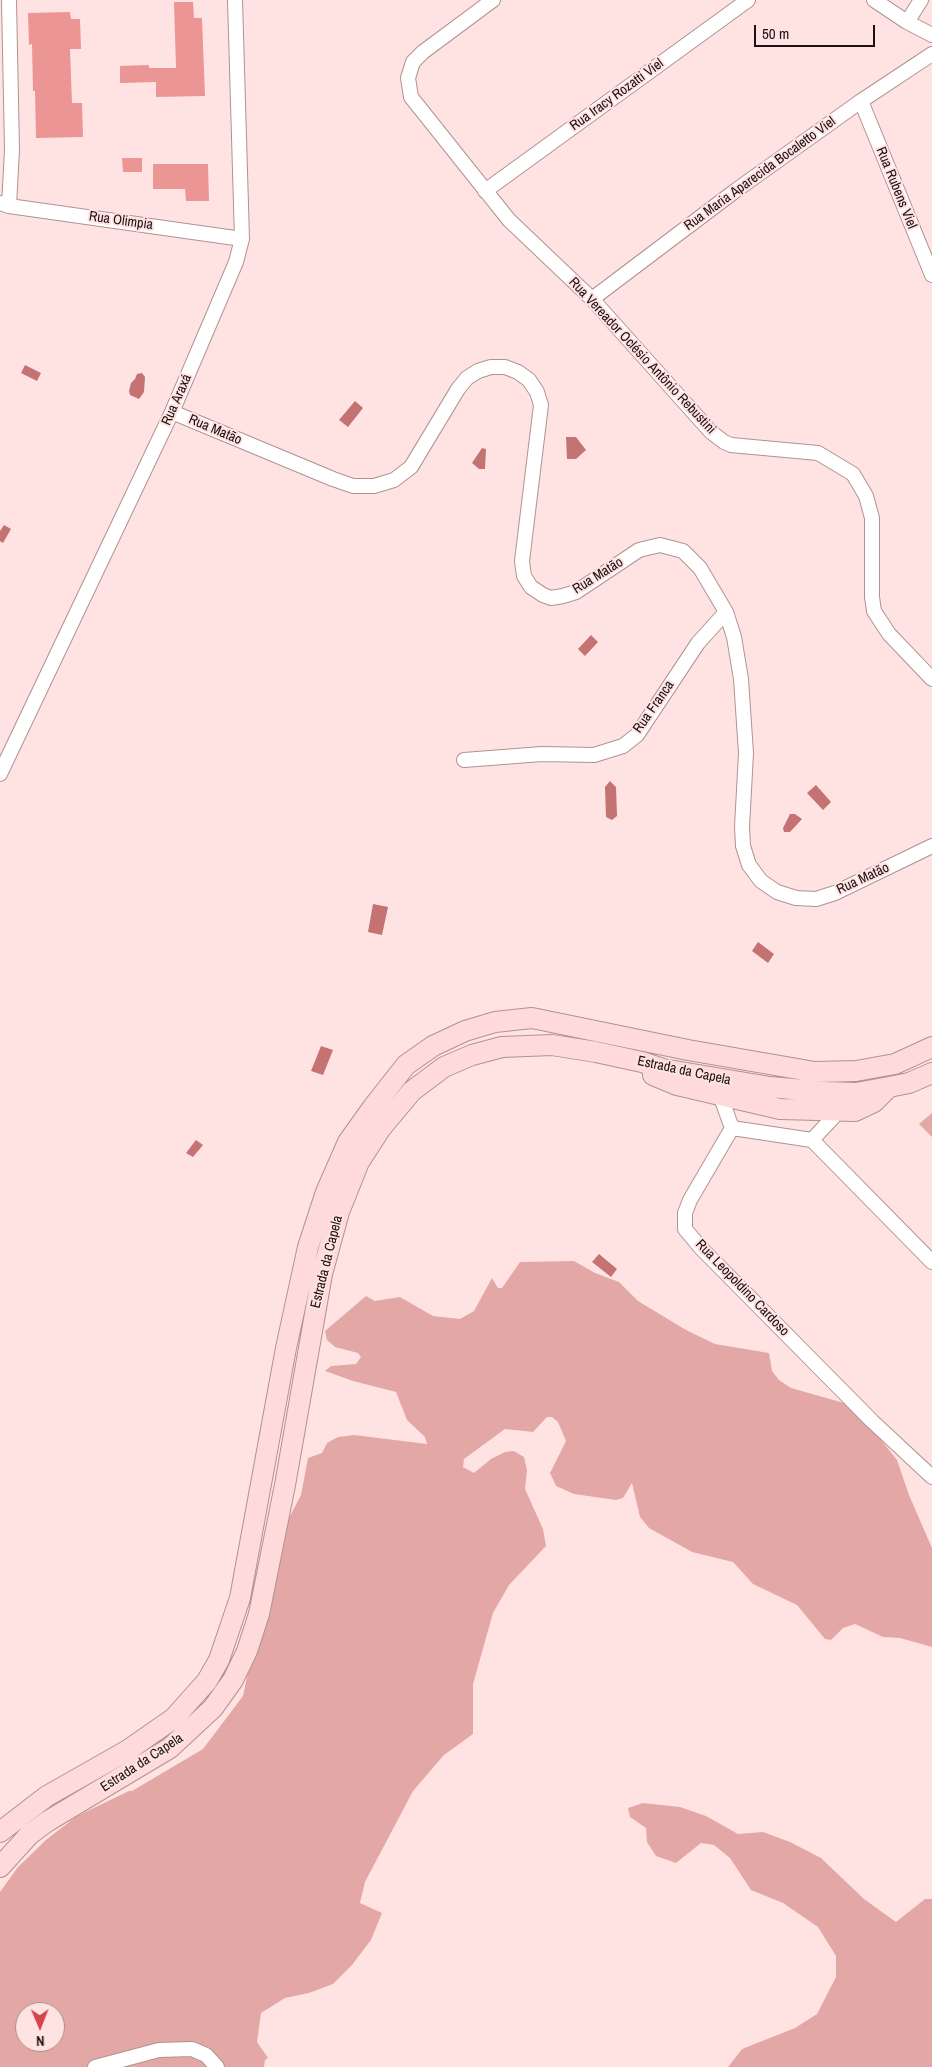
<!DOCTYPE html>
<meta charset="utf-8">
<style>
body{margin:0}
#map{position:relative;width:932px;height:2067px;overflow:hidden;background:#ffe3e2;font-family:"Archivo Narrow",sans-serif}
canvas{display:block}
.north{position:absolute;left:15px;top:2002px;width:50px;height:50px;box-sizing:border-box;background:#ffe3e2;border:1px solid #a48f8e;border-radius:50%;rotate:179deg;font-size:14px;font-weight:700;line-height:20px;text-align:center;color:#1c1010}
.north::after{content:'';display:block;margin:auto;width:18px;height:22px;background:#d54550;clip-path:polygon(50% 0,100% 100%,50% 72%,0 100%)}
.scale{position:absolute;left:754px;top:25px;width:121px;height:22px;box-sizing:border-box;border:2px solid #1c1010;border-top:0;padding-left:6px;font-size:15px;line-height:18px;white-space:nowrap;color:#1c1010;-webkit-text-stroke:4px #ffe3e2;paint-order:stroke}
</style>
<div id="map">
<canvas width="932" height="2067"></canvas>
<div class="north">N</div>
<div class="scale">50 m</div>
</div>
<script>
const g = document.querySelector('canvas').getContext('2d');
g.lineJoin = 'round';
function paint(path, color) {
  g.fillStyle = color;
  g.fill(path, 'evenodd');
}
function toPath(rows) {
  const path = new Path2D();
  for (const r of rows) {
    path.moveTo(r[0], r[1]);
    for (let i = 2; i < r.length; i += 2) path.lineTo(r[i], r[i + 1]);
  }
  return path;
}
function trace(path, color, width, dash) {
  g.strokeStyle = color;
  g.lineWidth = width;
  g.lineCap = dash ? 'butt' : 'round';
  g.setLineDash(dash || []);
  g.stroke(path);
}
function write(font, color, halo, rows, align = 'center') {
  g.font = font + ' "Archivo Narrow",sans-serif';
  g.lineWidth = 4;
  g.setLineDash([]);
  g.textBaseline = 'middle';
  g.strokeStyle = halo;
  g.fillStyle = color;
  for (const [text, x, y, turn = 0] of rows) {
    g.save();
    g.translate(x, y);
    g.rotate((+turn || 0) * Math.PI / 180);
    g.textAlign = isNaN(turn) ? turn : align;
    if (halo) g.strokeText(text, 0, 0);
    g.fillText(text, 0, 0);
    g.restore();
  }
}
paint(toPath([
 [932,1113,932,1137,919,1124],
 [574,1261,595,1273,619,1282,638,1301,686,1330,715,1344,769,1353,772,1371,779,1380,791,1388,851,1405,862,1416,897,1460,909,1495,932,1548,932,1647,900,1638,883,1637,855,1624,843,1628,831,1640,825,1639,797,1605,753,1584,733,1562,692,1552,649,1528,640,1517,632,1483,623,1498,616,1500,574,1494,556,1486,550,1473,566,1441,558,1422,552,1417,547,1417,533,1432,505,1429,464,1459,463,1467,474,1473,491,1459,505,1452,514,1451,524,1457,527,1470,525,1489,543,1529,546,1546,509,1585,493,1613,473,1684,473,1734,444,1755,413,1791,365,1882,360,1903,382,1913,371,1940,352,1965,333,1984,309,1993,285,1998,261,2013,257,2042,268,2058,265,2060,264,2067,0,2067,0,1892,18,1867,47,1839,77,1816,129,1791,132,1791,203,1749,243,1696,267,1582,288,1520,301,1495,308,1458,322,1453,327,1443,338,1437,354,1435,427,1444,425,1437,407,1420,396,1392,353,1381,325,1371,331,1366,356,1364,361,1357,358,1353,335,1347,327,1340,325,1331,366,1296,375,1301,400,1297,433,1316,460,1319,474,1311,492,1278,498,1288,502,1288,520,1262],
 [25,2012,55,2012,55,2042,25,2042],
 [643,1803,680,1807,706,1816,738,1834,763,1832,790,1842,821,1858,864,1899,896,1922,925,1899,932,1899,932,2067,728,2067,742,2049,795,2028,817,2014,836,1977,836,1956,818,1927,783,1903,751,1890,730,1858,714,1845,701,1843,676,1863,656,1856,647,1842,646,1828,630,1817,628,1808]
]), '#e3a8a6');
paint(toPath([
 [25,365,41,373,37,381,21,373],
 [142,373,145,377,144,392,139,399,130,395,129,391,131,383,135,379,137,374],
 [355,401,363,408,348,427,339,420],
 [566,437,576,437,586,450,576,459,567,459],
 [482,448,486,449,485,469,479,469,472,463],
 [4,525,11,529,3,543,0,541,0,531],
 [591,635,598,642,585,656,578,649],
 [610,781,616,787,617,816,612,820,606,817,605,787],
 [816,785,831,802,823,810,807,793],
 [790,814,795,814,802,819,790,832,784,832,783,828],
 [373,904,388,907,382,935,368,932],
 [758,942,774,954,768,963,752,951],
 [321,1046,333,1050,323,1075,311,1071],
 [196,1140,203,1145,193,1157,186,1153],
 [599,1254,617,1269,611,1277,592,1262]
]), '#c47272');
paint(toPath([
 [174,2,193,2,194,18,202,18,205,96,156,97,156,82,120,83,120,66,149,65,149,68,176,68],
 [70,12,71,19,80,19,81,49,70,49,72,103,82,103,83,137,36,138,35,91,33,91,32,44,29,45,28,13],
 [122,158,142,158,142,172,123,172],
 [153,164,208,164,209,201,186,201,185,189,153,189]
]), '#eb9594');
const minor = toPath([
 [9,0,12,150,9,206],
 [493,0,423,52,413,62,408,78,411,97,509,220,592,299,711,432,724,442,731,445,818,453,853,474,866,496,872,518,872,597,874,611,889,634,932,679],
 [874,0,907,22,932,35],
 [907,22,921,0],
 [861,101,932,275],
 [485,191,748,0],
 [0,203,9,206,242,239],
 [592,299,735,191,861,101,932,54],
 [172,412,333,479,353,486,374,486,394,480,411,467,458,389,467,378,478,371,491,367,505,367,518,372,529,380,537,392,541,405,522,561,524,576,531,587,543,595,551,598,563,596,576,592,639,550,660,545,683,551,700,568,726,612,734,637,741,679,746,753,742,827,743,846,749,865,761,881,777,892,796,898,816,899,835,893,932,846],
 [464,760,542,754,594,755,623,746,637,735,698,643,726,612],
 [0,774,172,412,236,262,242,239,235,0],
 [720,1095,732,1128],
 [732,1128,690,1200,685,1213,685,1229,700,1247,872,1421,932,1477],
 [732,1128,812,1140,932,1262],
 [812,1140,839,1111],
 [95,2067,159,2050,192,2049,206,2055,217,2067]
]);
const secondary = toPath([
 [653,1075,677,1085,780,1109,855,1111,874,1102,887,1089],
 [0,1832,47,1796,128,1750,174,1718,207,1681,219,1660,240,1598,286,1348,308,1247,326,1192,348,1142,373,1107,406,1065,433,1046,465,1031,495,1022,532,1018,688,1050,815,1072,856,1071,895,1064,932,1047],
 [0,1867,29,1835,48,1821,170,1748,213,1708,233,1680,247,1651,259,1614,285,1485,322,1274,339,1212,359,1162,381,1128,412,1091,444,1067,472,1055,502,1047,552,1045,596,1052,642,1062,663,1069,770,1087,826,1092,856,1093,889,1087,909,1083,932,1073]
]);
trace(minor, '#b19291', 16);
trace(secondary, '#b19291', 22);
trace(minor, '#fff', 14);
trace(secondary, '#fedada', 20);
write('14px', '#1c1010', '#ffe3e2', [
 ["Rua Iracy Rozatti Viel",617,95,-36],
 ["Rua Maria Aparecida Bocaletto Viel",760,174,-36],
 ["Rua Rubens Viel",896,188,68],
 ["Rua Olimpia",121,221,8],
 ["Rua Vereador Oclésio Antônio Rebustini",642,356,47],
 ["Rua Araxá",177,400,-66],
 ["Rua Matão",215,430,23],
 ["Rua Matão",598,576,-32],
 ["Rua Franca",654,707,-55],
 ["Rua Matão",863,879,-25],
 ["Estrada da Capela",684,1071,12],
 ["Estrada da Capela",327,1262,-76],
 ["Rua Leopoldino Cardoso",742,1288,46],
 ["Estrada da Capela",142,1763,-33]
]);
</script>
